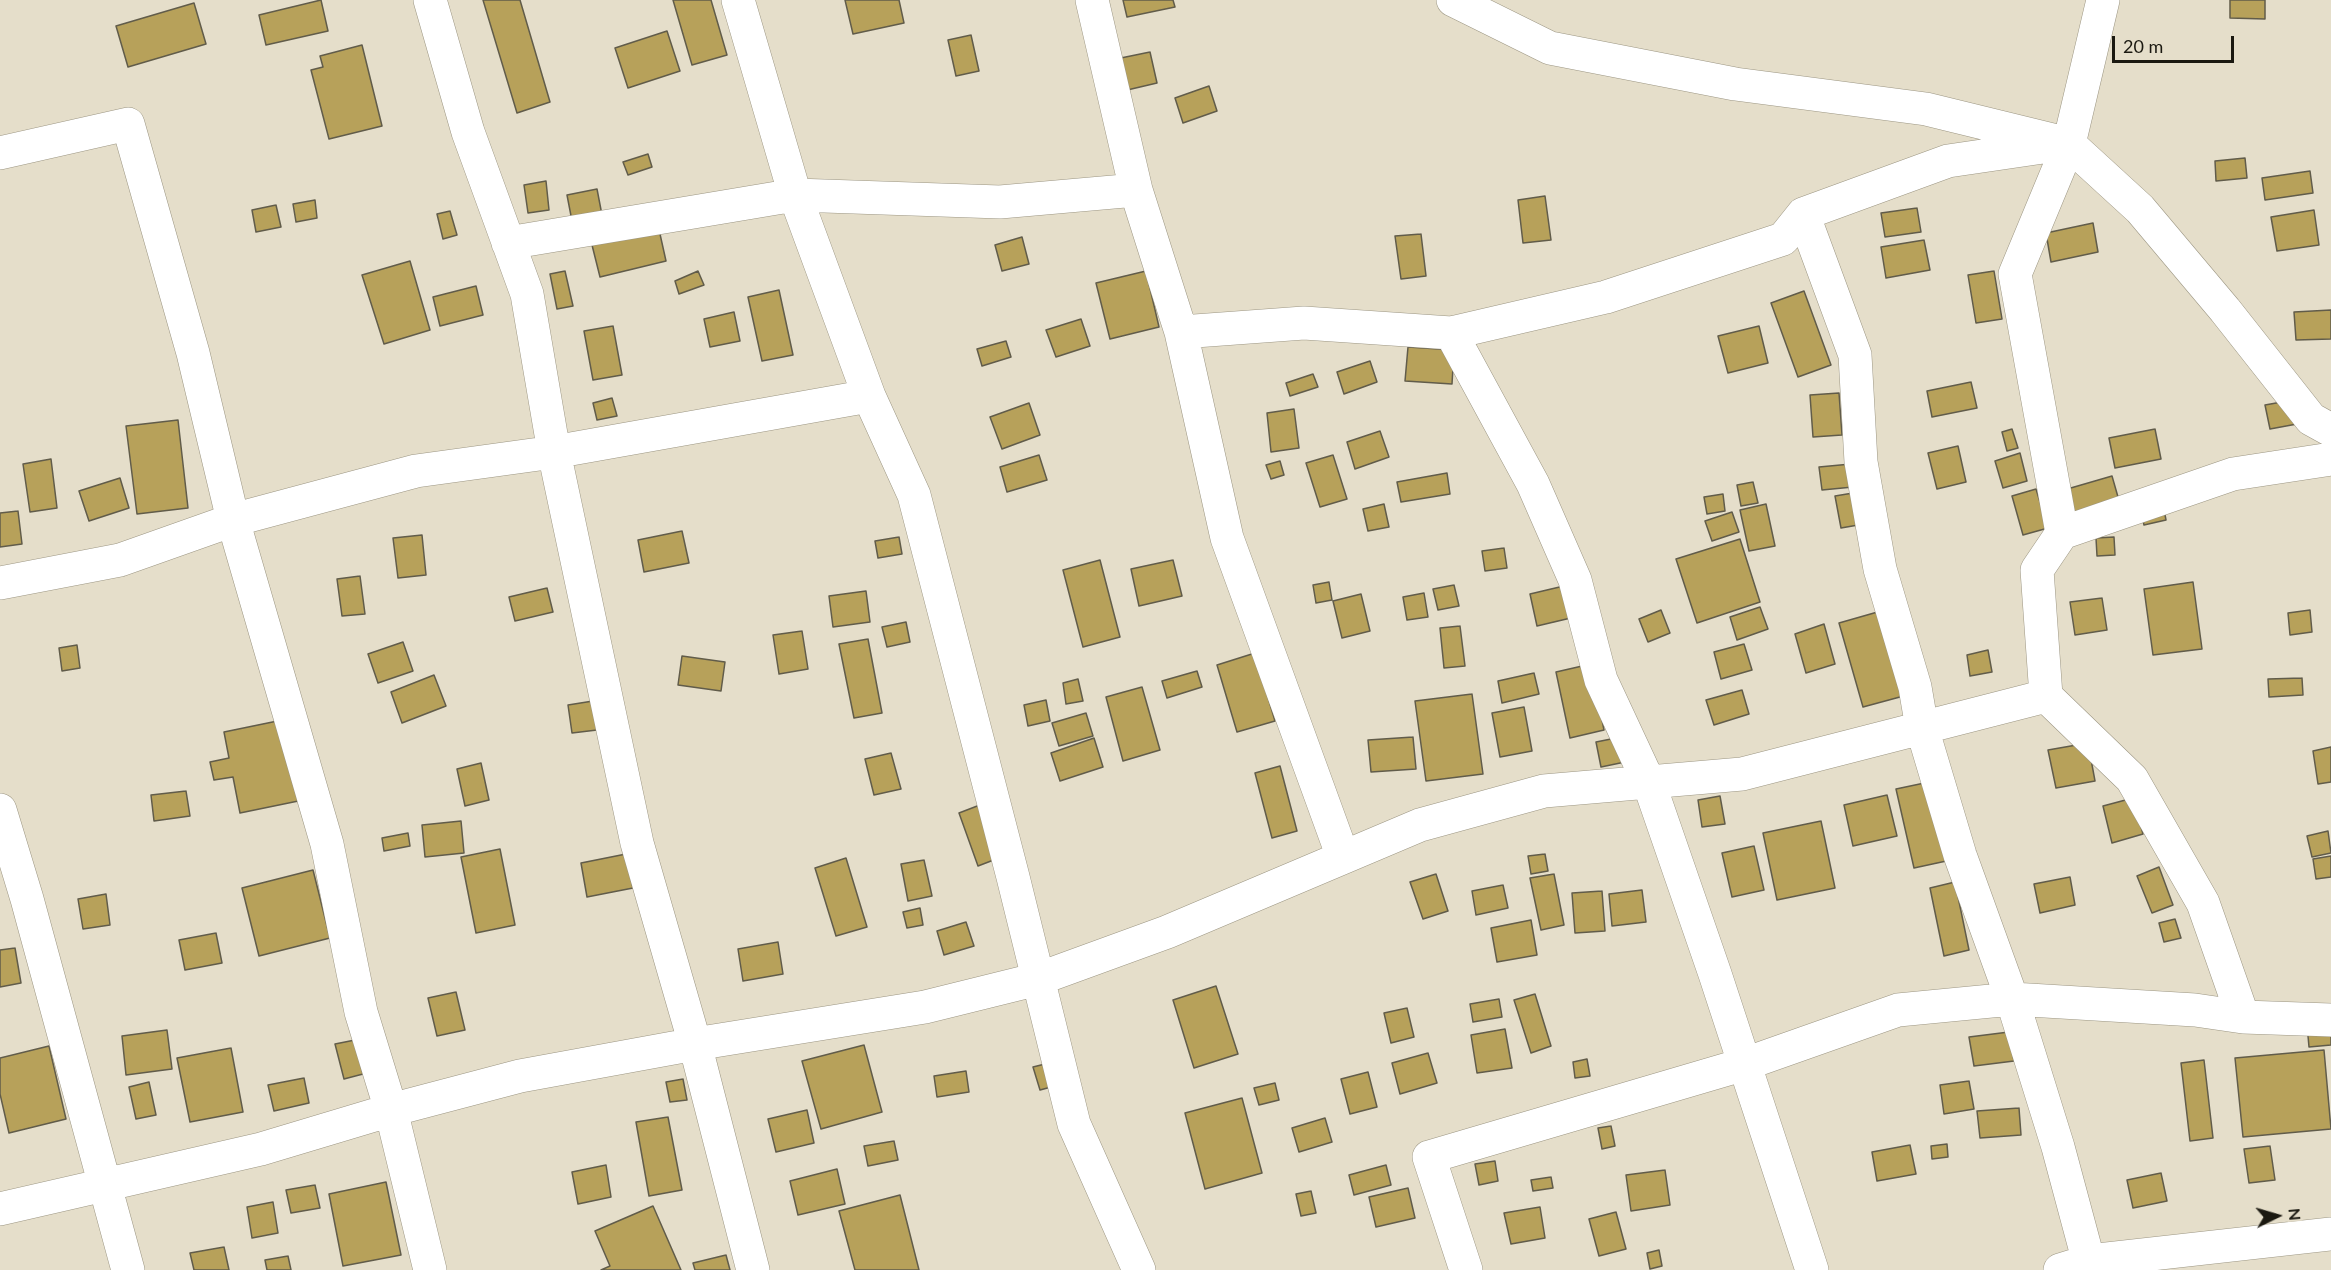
<!DOCTYPE html>
<style>
body{margin:0}
#map{position:relative;width:2331px;height:1270px;overflow:hidden;background:#e5deca;font-family:Lato,sans-serif}
canvas{display:block}
.north{position:absolute;left:2247px;top:1186px;width:60px;height:60px;-webkit-text-stroke:4px #e5deca;paint-order:stroke;rotate:85deg;font-size:16px;font-weight:700;line-height:24px;text-align:center;color:#1b1911}
.north::after{content:'';display:block;margin:auto;width:21px;height:27px;background:#1b1911;clip-path:polygon(50% 0,100% 100%,50% 72%,0 100%)}
.scale{position:absolute;left:2112px;top:36px;width:122px;height:27px;box-sizing:border-box;border:3px solid #1b1911;border-top:0;padding-left:8px;font-size:18px;line-height:21px;white-space:nowrap;color:#1b1911;-webkit-text-stroke:4px #e5deca;paint-order:stroke}
</style>
<div id="map">
<canvas width="2331" height="1270"></canvas>
<div class="north">N</div>
<div class="scale">20 m</div>
</div>
<script>
const g = document.querySelector('canvas').getContext('2d');
g.lineJoin = 'round';
function paint(path, color) {
  g.fillStyle = color;
  g.fill(path, 'evenodd');
}
function toPath(rows) {
  const path = new Path2D();
  for (const r of rows) {
    path.moveTo(r[0], r[1]);
    for (let i = 2; i < r.length; i += 2) path.lineTo(r[i], r[i + 1]);
  }
  return path;
}
function trace(path, color, width, dash) {
  g.strokeStyle = color;
  g.lineWidth = width;
  g.lineCap = dash ? 'butt' : 'round';
  g.setLineDash(dash || []);
  g.stroke(path);
}
const building = toPath([
 [321,0,328,31,266,45,259,15,321,0],
 [483,0,520,0,550,102,517,113,483,0],
 [673,0,711,0,727,55,692,65,673,0],
 [845,0,899,0,904,23,853,34,845,0],
 [1123,0,1173,0,1175,7,1127,17,1123,0],
 [2230,0,2265,0,2265,19,2230,18,2230,0],
 [194,3,206,44,128,67,116,26,194,3],
 [667,31,680,71,628,88,615,48,667,31],
 [971,35,979,71,956,76,948,40,971,35],
 [362,45,382,126,329,139,311,70,323,67,320,56,362,45],
 [1150,52,1157,83,1123,91,1116,59,1150,52],
 [1209,86,1217,111,1183,123,1175,98,1209,86],
 [648,154,652,167,628,175,623,162,648,154],
 [2245,158,2247,178,2216,181,2215,161,2245,158],
 [2310,171,2313,193,2265,200,2262,178,2310,171],
 [546,181,549,210,528,213,524,185,546,181],
 [597,189,602,215,572,221,567,195,597,189],
 [1545,196,1551,240,1523,243,1518,200,1545,196],
 [315,200,317,218,296,222,293,204,315,200],
 [276,205,281,227,256,232,252,210,276,205],
 [1917,208,1921,232,1885,237,1881,213,1917,208],
 [2314,210,2319,245,2277,251,2271,217,2314,210],
 [450,211,457,235,443,239,437,214,450,211],
 [2093,223,2098,252,2051,262,2046,233,2093,223],
 [658,225,666,261,600,277,591,241,658,225],
 [1421,234,1426,276,1401,279,1395,236,1421,234],
 [1022,237,1029,264,1002,271,995,245,1022,237],
 [1924,240,1930,270,1886,278,1881,247,1924,240],
 [410,261,430,330,384,344,362,275,410,261],
 [565,271,573,306,557,309,550,274,565,271],
 [698,271,704,285,679,294,675,281,698,271],
 [1146,271,1159,327,1110,339,1096,283,1146,271],
 [1994,271,2002,319,1976,323,1968,275,1994,271],
 [476,286,483,315,440,326,433,297,476,286],
 [779,290,793,355,762,361,748,297,779,290],
 [1804,291,1831,365,1798,377,1771,303,1804,291],
 [2331,310,2331,339,2296,340,2294,312,2331,310],
 [734,312,740,341,710,347,704,319,734,312],
 [1081,319,1090,346,1056,357,1046,330,1081,319],
 [613,326,622,375,593,380,584,331,613,326],
 [1759,326,1768,363,1728,373,1718,336,1759,326],
 [1006,341,1011,357,982,366,977,349,1006,341],
 [1408,347,1454,350,1452,384,1405,381,1408,347],
 [1370,361,1377,382,1344,394,1337,372,1370,361],
 [1313,374,1318,387,1290,396,1286,383,1313,374],
 [1971,382,1977,408,1932,417,1927,391,1971,382],
 [1839,393,1842,435,1813,437,1810,395,1839,393],
 [612,398,617,416,597,420,593,403,612,398],
 [2293,400,2297,424,2270,429,2265,405,2293,400],
 [1029,403,1040,435,1002,449,990,417,1029,403],
 [1294,409,1299,448,1271,452,1267,413,1294,409],
 [178,420,188,508,137,514,126,426,178,420],
 [2012,429,2018,448,2007,451,2002,432,2012,429],
 [2155,429,2161,459,2115,468,2109,438,2155,429],
 [1380,431,1389,457,1355,469,1347,442,1380,431],
 [1958,446,1966,482,1937,489,1928,453,1958,446],
 [2020,453,2027,481,2003,488,1995,461,2020,453],
 [1039,455,1047,480,1007,492,1000,467,1039,455],
 [1333,455,1347,499,1320,507,1306,463,1333,455],
 [51,459,57,508,30,512,23,464,51,459],
 [1280,461,1284,475,1271,479,1266,465,1280,461],
 [1851,464,1853,487,1822,490,1819,467,1851,464],
 [1447,473,1450,494,1401,502,1397,482,1447,473],
 [2112,476,2122,511,2068,528,2057,492,2112,476],
 [120,478,129,508,89,521,79,491,120,478],
 [1753,482,1758,503,1741,506,1737,485,1753,482],
 [2036,489,2048,528,2023,535,2012,496,2036,489],
 [1859,492,1864,524,1841,528,1835,496,1859,492],
 [1723,494,1725,511,1707,514,1704,497,1723,494],
 [1384,504,1389,527,1368,531,1363,509,1384,504],
 [1766,504,1775,546,1749,551,1740,510,1766,504],
 [2163,504,2166,520,2144,525,2140,508,2163,504],
 [18,511,22,544,0,547,0,513,18,511],
 [1732,512,1739,532,1712,541,1705,521,1732,512],
 [682,531,689,563,644,572,638,540,682,531],
 [422,535,426,575,398,578,393,538,422,535],
 [899,537,902,554,878,558,875,541,899,537],
 [2114,537,2115,555,2097,556,2096,538,2114,537],
 [1740,539,1760,602,1697,623,1676,559,1740,539],
 [1504,548,1507,568,1485,571,1482,551,1504,548],
 [1100,560,1120,637,1083,647,1063,570,1100,560],
 [1173,560,1182,596,1139,606,1131,569,1173,560],
 [360,576,365,614,342,616,337,579,360,576],
 [1329,582,1332,600,1316,603,1313,585,1329,582],
 [2193,582,2202,649,2153,655,2144,589,2193,582],
 [1454,585,1459,606,1438,610,1433,589,1454,585],
 [1568,585,1575,617,1537,626,1530,594,1568,585],
 [547,588,553,612,515,621,509,597,547,588],
 [866,591,870,622,833,627,829,596,866,591],
 [1424,593,1428,617,1407,620,1403,597,1424,593],
 [1361,594,1370,631,1342,638,1333,601,1361,594],
 [2102,598,2107,630,2075,635,2070,602,2102,598],
 [1760,607,1768,629,1737,640,1730,617,1760,607],
 [1888,609,1911,694,1863,707,1839,623,1888,609],
 [1661,610,1670,633,1648,642,1639,619,1661,610],
 [2310,610,2312,632,2290,635,2288,613,2310,610],
 [906,622,910,642,887,647,882,627,906,622],
 [1824,624,1835,664,1806,673,1795,634,1824,624],
 [1460,626,1465,666,1444,668,1440,628,1460,626],
 [802,631,808,669,779,674,773,635,802,631],
 [868,639,882,713,854,718,839,644,868,639],
 [403,642,413,671,378,683,368,654,403,642],
 [1744,644,1752,670,1721,679,1714,652,1744,644],
 [77,645,80,668,62,671,59,648,77,645],
 [1988,650,1992,672,1970,676,1967,655,1988,650],
 [1255,653,1275,721,1237,732,1217,665,1255,653],
 [682,656,725,662,721,691,678,685,682,656],
 [1591,664,1604,730,1570,738,1556,672,1591,664],
 [1197,671,1202,687,1167,698,1162,681,1197,671],
 [1534,673,1539,694,1502,703,1498,681,1534,673],
 [434,675,446,706,402,723,391,692,434,675],
 [2302,678,2303,695,2269,697,2268,679,2302,678],
 [1078,679,1083,701,1066,704,1063,683,1078,679],
 [1142,687,1160,750,1123,761,1106,697,1142,687],
 [1742,690,1749,714,1714,725,1706,700,1742,690],
 [1472,694,1483,774,1426,781,1415,701,1472,694],
 [1046,700,1050,721,1028,726,1024,705,1046,700],
 [593,701,597,730,572,733,568,705,593,701],
 [1524,707,1532,751,1500,757,1492,713,1524,707],
 [1086,713,1093,736,1059,746,1052,723,1086,713],
 [292,718,308,799,240,813,233,777,214,780,210,762,229,758,224,732,292,718],
 [1413,737,1416,769,1371,772,1368,740,1413,737],
 [1621,737,1625,762,1601,767,1596,742,1621,737],
 [1094,738,1103,767,1060,781,1051,753,1094,738],
 [2088,743,2095,781,2056,788,2048,750,2088,743],
 [2331,747,2331,782,2318,784,2313,751,2331,747],
 [891,753,901,789,874,795,865,759,891,753],
 [481,763,489,800,465,806,457,769,481,763],
 [1280,766,1297,831,1272,838,1255,773,1280,766],
 [1934,781,1951,860,1914,868,1896,789,1934,781],
 [186,791,190,816,154,821,151,795,186,791],
 [1887,795,1897,836,1853,846,1844,805,1887,795],
 [1720,796,1725,824,1702,827,1698,800,1720,796],
 [2133,798,2143,834,2112,843,2103,806,2133,798],
 [985,803,1004,856,978,866,959,813,985,803],
 [461,821,464,853,425,857,422,825,461,821],
 [1821,821,1835,888,1777,900,1763,833,1821,821],
 [2328,831,2331,853,2312,857,2307,836,2328,831],
 [408,833,410,846,384,851,382,838,408,833],
 [1754,846,1764,890,1732,897,1722,853,1754,846],
 [500,849,515,925,476,933,461,857,500,849],
 [626,854,633,888,587,897,581,863,626,854],
 [1545,854,1548,871,1531,874,1528,856,1545,854],
 [2331,856,2331,877,2316,879,2313,859,2331,856],
 [846,858,867,927,836,936,815,868,846,858],
 [924,860,932,896,908,901,901,864,924,860],
 [2159,867,2173,905,2152,913,2137,876,2159,867],
 [313,870,330,938,259,956,242,888,313,870],
 [1436,874,1448,911,1423,919,1410,882,1436,874],
 [1554,874,1564,925,1541,930,1530,878,1554,874],
 [2070,877,2075,905,2040,913,2034,884,2070,877],
 [1955,882,1969,950,1944,956,1930,888,1955,882],
 [1503,885,1508,908,1476,915,1472,891,1503,885],
 [1642,890,1646,922,1612,926,1609,894,1642,890],
 [1602,891,1605,931,1575,933,1572,893,1602,891],
 [106,894,110,925,83,929,78,899,106,894],
 [920,908,923,925,907,928,903,912,920,908],
 [2175,919,2181,938,2164,942,2159,923,2175,919],
 [1531,920,1537,955,1497,962,1491,928,1531,920],
 [966,922,974,946,944,955,937,931,966,922],
 [216,933,222,963,185,970,179,940,216,933],
 [778,942,783,974,743,981,738,949,778,942],
 [15,948,21,983,0,987,0,950,15,948],
 [1216,986,1238,1054,1194,1068,1173,1000,1216,986],
 [456,992,465,1030,437,1036,428,998,456,992],
 [1535,994,1551,1046,1531,1053,1514,1000,1535,994],
 [1499,999,1502,1017,1473,1022,1470,1004,1499,999],
 [1407,1008,1414,1037,1391,1043,1384,1013,1407,1008],
 [2331,1023,2331,1045,2309,1047,2307,1025,2331,1023],
 [1505,1029,1512,1068,1477,1073,1471,1035,1505,1029],
 [167,1030,172,1069,126,1075,122,1036,167,1030],
 [2009,1032,2014,1061,1974,1066,1969,1037,2009,1032],
 [355,1040,363,1074,344,1079,335,1044,355,1040],
 [864,1045,882,1112,821,1129,802,1061,864,1045],
 [49,1046,66,1119,9,1133,0,1094,0,1058,49,1046],
 [231,1048,243,1112,190,1122,177,1058,231,1048],
 [2324,1050,2331,1129,2243,1137,2235,1058,2324,1050],
 [1428,1053,1437,1083,1400,1094,1392,1063,1428,1053],
 [1587,1059,1590,1076,1575,1078,1573,1062,1587,1059],
 [2204,1060,2213,1138,2190,1141,2181,1063,2204,1060],
 [1049,1063,1055,1086,1040,1090,1033,1067,1049,1063],
 [966,1071,969,1092,937,1097,934,1076,966,1071],
 [1368,1072,1377,1107,1350,1114,1341,1079,1368,1072],
 [304,1078,309,1103,274,1111,268,1085,304,1078],
 [683,1079,687,1100,670,1102,666,1082,683,1079],
 [1969,1081,1974,1109,1944,1114,1940,1085,1969,1081],
 [149,1082,156,1115,136,1119,129,1087,149,1082],
 [1275,1083,1279,1100,1259,1105,1254,1088,1275,1083],
 [1242,1098,1262,1173,1205,1189,1185,1113,1242,1098],
 [2019,1108,2021,1135,1980,1138,1977,1111,2019,1108],
 [807,1110,814,1143,776,1152,768,1119,807,1110],
 [668,1117,682,1190,649,1196,636,1122,668,1117],
 [1325,1118,1332,1142,1299,1152,1292,1128,1325,1118],
 [1611,1126,1615,1146,1602,1149,1598,1128,1611,1126],
 [894,1141,898,1160,868,1166,864,1146,894,1141],
 [1947,1144,1948,1157,1932,1159,1931,1146,1947,1144],
 [1910,1145,1916,1174,1877,1181,1872,1152,1910,1145],
 [2270,1146,2275,1180,2249,1183,2244,1149,2270,1146],
 [1495,1161,1498,1181,1479,1185,1475,1164,1495,1161],
 [606,1165,611,1197,578,1204,572,1172,606,1165],
 [1386,1165,1391,1185,1354,1195,1349,1175,1386,1165],
 [837,1169,845,1204,798,1215,790,1181,837,1169],
 [1665,1170,1670,1205,1631,1211,1626,1175,1665,1170],
 [2161,1173,2167,1201,2133,1208,2127,1180,2161,1173],
 [1551,1177,1553,1188,1533,1191,1531,1180,1551,1177],
 [386,1182,401,1255,343,1266,329,1194,386,1182],
 [315,1185,320,1208,291,1213,286,1190,315,1185],
 [1408,1188,1415,1218,1376,1227,1369,1197,1408,1188],
 [1311,1191,1316,1213,1301,1216,1296,1194,1311,1191],
 [900,1195,919,1270,855,1270,839,1211,900,1195],
 [273,1202,278,1233,252,1238,247,1207,273,1202],
 [653,1206,681,1270,601,1270,610,1266,595,1231,653,1206],
 [1540,1207,1545,1238,1511,1244,1504,1213,1540,1207],
 [1616,1212,1626,1249,1599,1256,1589,1219,1616,1212],
 [224,1247,229,1270,194,1270,190,1253,224,1247],
 [1659,1250,1662,1266,1650,1269,1647,1253,1659,1250],
 [726,1255,730,1270,695,1270,693,1263,726,1255],
 [288,1256,291,1270,267,1270,265,1260,288,1256]
]);
paint(building, '#b7a15a');
trace(building, '#615c4a', 1.5);
const minor = toPath([
 [430,0,468,132,527,294,554,452,637,843,695,1044,753,1270],
 [738,0,795,195,869,396,914,495,1013,877,1074,1124,1139,1270],
 [1092,0,1136,190,1181,332,1227,538,1343,857],
 [1453,0,1550,48,1735,84,1926,109,2069,144,2140,209,2225,310,2311,419,2331,430],
 [0,153,128,124,193,353,233,520,327,844,361,1012,391,1110,430,1270],
 [1803,214,1855,355,1861,462,1880,569,1915,687,1922,728,1960,855,2012,999,2058,1147,2091,1270],
 [508,243,795,195,1000,202,1136,190],
 [1181,332,1304,323,1451,333,1606,297,1783,239,1803,214,1948,161,2050,146],
 [1451,333,1533,484,1575,580,1601,680,1649,783,1715,974,1812,1270],
 [2062,533,2015,274,2069,144,2103,0],
 [0,583,120,560,233,520,416,471,554,452,869,396],
 [0,810,27,899,128,1270],
 [2243,1017,2203,903,2132,779,2046,696,2037,570,2062,533,2233,474,2331,459],
 [0,1209,261,1149,391,1110,520,1076,695,1044,925,1007,1038,979,1167,932,1420,825,1544,791,1742,774,2046,696],
 [1466,1270,1429,1157,1745,1064,1898,1010,2012,999,2195,1010,2243,1017,2331,1020],
 [2060,1270,2089,1261,2331,1234]
]);
trace(minor, '#9c9683', 34);
trace(minor, '#fff', 33);
</script>
